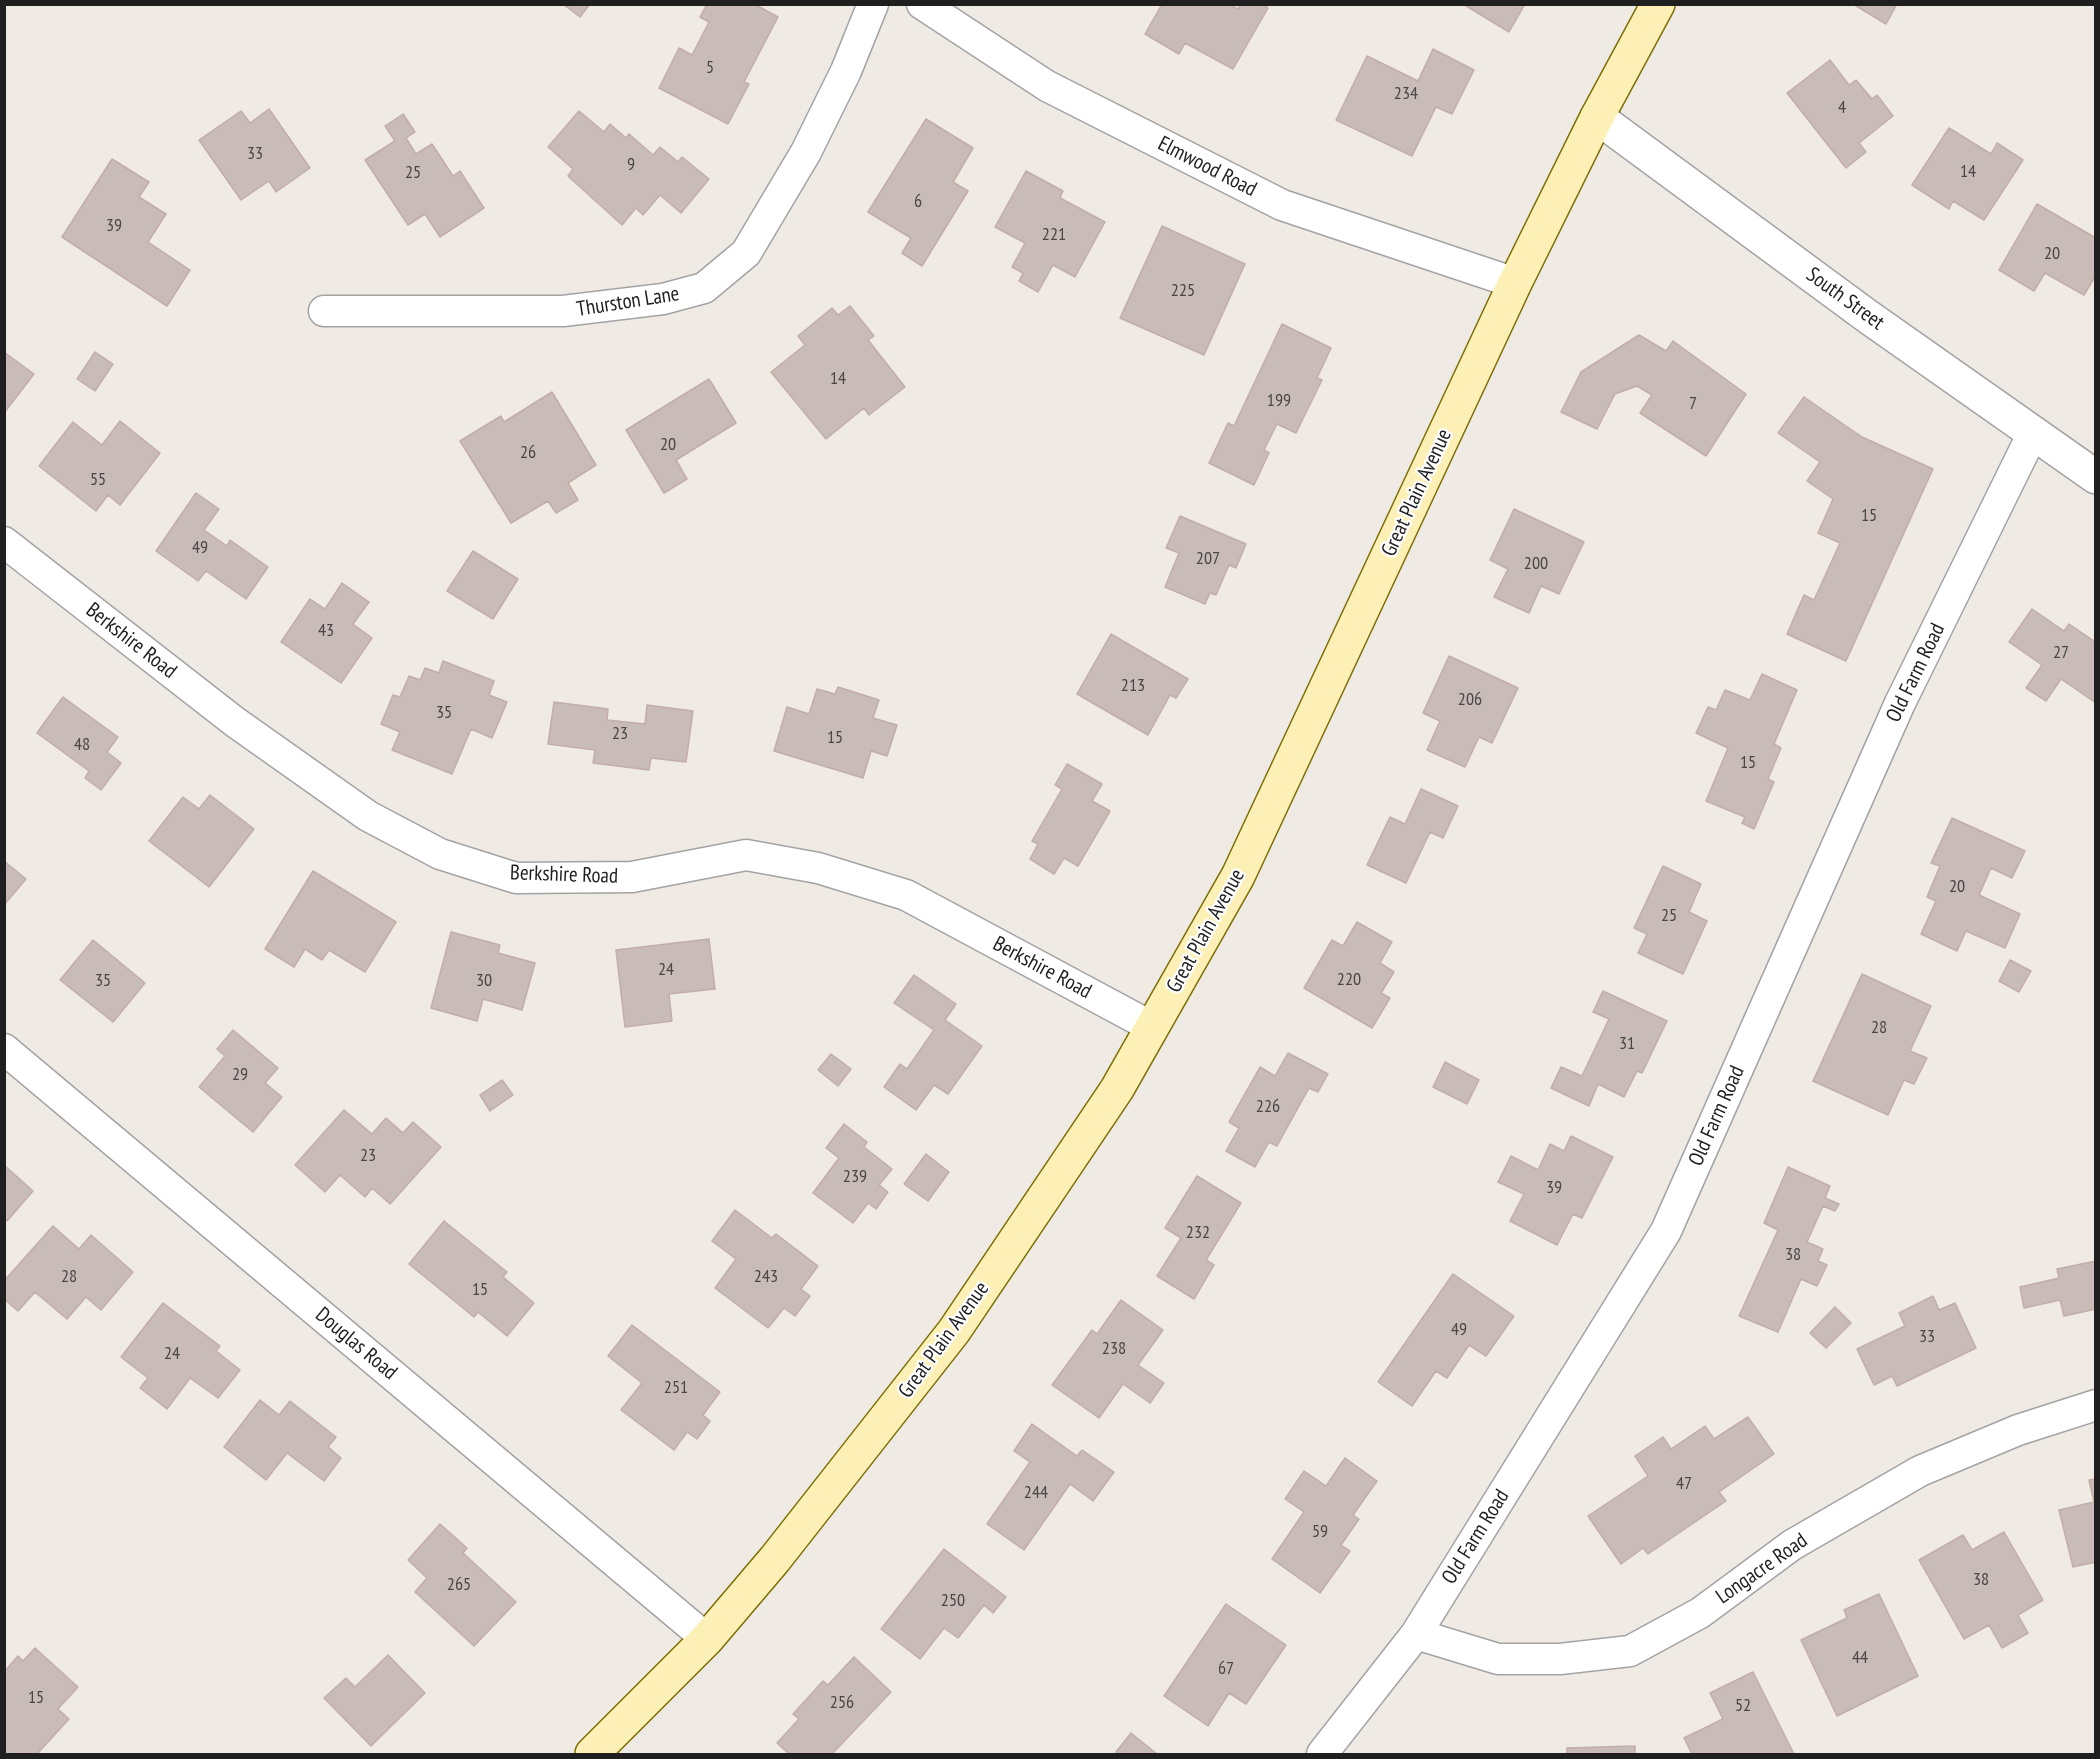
<!DOCTYPE html>
<style>
body{margin:0}
#map{position:relative;width:2100px;height:1759px;overflow:hidden;background:#f0eae5;font-family:"PT Sans Narrow",sans-serif}
canvas{display:block}
.frame{position:absolute;inset:0;border:6px solid #1f1f1f;pointer-events:none}
</style>
<div id="map">
<canvas width="2100" height="1759"></canvas>
<div class="frame"></div>
</div>
<script>
const ctx = document.querySelector('canvas').getContext('2d');
ctx.lineJoin = 'round';
function paint(path, color) { ctx.fillStyle = color; ctx.fill(path, 'evenodd'); }
const toPath = rows => new Path2D(rows.map(r => 'M' + r).join(''));
function strokePath(path, color, width, dash) { ctx.strokeStyle = color; ctx.lineWidth = width; ctx.lineCap = dash ? 'butt' : 'round'; ctx.setLineDash(dash || []); ctx.stroke(path); }
function write(font, color, halo, rows, align = 'center') {
  ctx.font = font + ' "PT Sans Narrow",sans-serif'; ctx.lineWidth = 4.5; ctx.setLineDash([]); ctx.textBaseline = 'middle'; ctx.strokeStyle = halo; ctx.fillStyle = color; for (const [text, x, y, turn = 0] of rows) {
    ctx.save(); ctx.translate(x, y); ctx.rotate((+turn || 0) * Math.PI / 180); ctx.textAlign = isNaN(turn) ? turn : align; if (halo) ctx.strokeText(text, 0, 0); ctx.fillText(text, 0, 0); ctx.restore();
  }
}
const building = toPath([
 [563,4,590,4,580,17,563,4],
 [707,4,754,4,778,17,744,82,749,84,728,124,659,88,679,48,692,55,709,22,700,17,707,4],
 [1162,4,1229,4,1238,9,1241,4,1261,4,1268,8,1233,69,1185,43,1179,54,1145,34,1162,4],
 [1463,4,1525,4,1509,32,1463,4],
 [1853,4,1897,4,1886,24,1853,4],
 [1433,49,1474,70,1452,114,1436,107,1412,156,1336,120,1367,56,1418,81,1433,49],
 [1830,60,1849,85,1856,80,1872,99,1877,95,1893,116,1859,143,1866,152,1846,168,1787,93,1830,60],
 [269,109,310,168,276,192,269,181,241,200,199,140,241,111,250,123,269,109],
 [579,111,604,132,610,124,626,138,629,134,653,155,660,147,678,162,682,157,709,179,681,213,660,195,643,215,636,208,622,225,568,176,573,169,548,147,579,111],
 [403,114,415,132,406,138,416,154,432,144,453,176,460,171,484,208,440,237,425,214,408,225,365,160,395,141,385,126,403,114],
 [926,119,973,148,953,182,968,191,922,266,902,253,911,238,868,212,926,119],
 [1949,128,1991,154,1997,143,2023,160,1984,220,1953,201,1949,209,1912,185,1949,128],
 [112,159,149,182,139,197,166,214,148,242,190,270,167,306,62,237,112,159],
 [1026,171,1063,191,1060,198,1105,222,1075,277,1053,265,1038,292,1019,281,1023,273,1012,267,1025,243,995,227,1026,171],
 [2037,204,2096,238,2096,275,2084,295,2045,273,2034,291,1999,270,2037,204],
 [1162,226,1245,264,1204,355,1120,318,1162,226],
 [850,306,874,336,868,340,905,387,869,415,864,408,826,439,771,372,805,345,798,336,832,308,838,315,850,306],
 [1282,324,1331,348,1317,378,1322,380,1296,433,1277,424,1264,450,1269,453,1254,485,1209,463,1228,423,1234,426,1282,324],
 [1639,335,1666,351,1673,341,1746,394,1706,456,1640,413,1652,395,1637,386,1615,394,1597,429,1561,412,1581,372,1639,335],
 [4,352,34,374,4,413,4,352],
 [95,352,113,364,95,391,77,379,95,352],
 [709,379,736,423,676,460,687,479,664,493,626,430,709,379],
 [552,392,596,465,568,483,578,500,556,513,548,501,511,523,460,441,501,416,504,422,552,392],
 [1804,397,1862,437,1933,469,1846,661,1787,634,1804,595,1814,600,1840,543,1818,533,1833,499,1807,481,1820,462,1778,433,1804,397],
 [120,421,160,453,120,505,108,495,96,511,39,466,73,422,102,445,120,421],
 [196,493,219,509,204,530,227,546,230,540,268,567,246,599,206,571,198,581,156,551,196,493],
 [1514,509,1584,542,1559,594,1541,586,1529,613,1494,597,1508,569,1490,560,1514,509],
 [1180,516,1246,544,1236,568,1229,565,1216,595,1210,593,1205,604,1165,587,1179,553,1166,548,1180,516],
 [473,551,518,579,493,619,447,591,473,551],
 [342,583,369,602,353,624,372,638,341,683,281,642,310,599,325,609,342,583],
 [2032,609,2064,631,2069,624,2094,641,2096,640,2096,703,2061,679,2046,701,2026,688,2042,665,2009,642,2032,609],
 [1111,634,1188,679,1176,698,1170,695,1148,735,1077,694,1111,634],
 [1449,656,1518,688,1492,743,1479,737,1465,767,1427,750,1440,721,1423,713,1449,656],
 [443,661,494,681,489,695,507,702,492,738,471,729,452,774,392,750,400,732,381,724,393,695,400,697,409,676,420,680,425,668,439,673,443,661],
 [1762,674,1797,690,1774,744,1781,748,1768,779,1774,782,1754,829,1742,823,1745,817,1706,801,1728,748,1696,733,1708,707,1716,710,1725,690,1750,700,1762,674],
 [838,687,879,700,873,718,897,725,887,756,871,751,863,778,774,751,787,707,809,714,817,689,835,694,838,687],
 [63,697,118,737,107,752,121,763,101,790,85,778,89,771,37,733,63,697],
 [554,702,608,709,607,720,645,724,647,705,693,711,686,762,651,758,649,770,593,763,595,750,548,744,554,702],
 [1067,764,1102,784,1092,801,1110,811,1078,866,1064,858,1054,874,1030,859,1038,844,1032,841,1062,789,1055,785,1067,764],
 [1421,789,1458,806,1443,838,1430,832,1406,883,1367,865,1390,817,1405,824,1421,789],
 [210,795,254,829,209,887,149,841,183,797,199,809,210,795],
 [1952,818,2025,851,2012,878,1991,868,1979,895,2020,914,2005,948,1966,931,1957,951,1921,934,1936,901,1927,897,1940,866,1931,863,1952,818],
 [4,861,26,879,4,905,4,861],
 [1663,866,1701,884,1689,912,1707,921,1683,974,1638,953,1647,934,1634,928,1663,866],
 [313,871,396,922,365,972,329,950,322,960,305,949,294,967,265,949,313,871],
 [1357,922,1392,942,1380,963,1394,972,1381,993,1390,998,1372,1028,1304,988,1332,940,1343,946,1357,922],
 [451,932,500,945,498,953,535,963,522,1010,483,999,477,1021,431,1008,451,932],
 [709,939,715,989,669,994,672,1021,625,1027,616,950,709,939],
 [93,940,145,983,113,1022,60,980,93,940],
 [2010,960,2031,971,2019,992,1999,981,2010,960],
 [1862,974,1931,1006,1910,1051,1927,1058,1914,1084,1904,1080,1888,1115,1813,1081,1862,974],
 [914,975,956,1004,945,1020,982,1046,948,1094,934,1085,916,1110,884,1087,900,1064,907,1069,934,1030,894,1003,914,975],
 [1603,991,1667,1021,1642,1073,1637,1071,1624,1097,1598,1084,1589,1106,1551,1088,1561,1067,1582,1076,1609,1019,1593,1012,1603,991],
 [233,1030,278,1068,265,1083,282,1097,253,1132,199,1087,225,1056,217,1049,233,1030],
 [1288,1053,1328,1074,1318,1092,1309,1088,1277,1146,1269,1142,1255,1167,1226,1151,1239,1128,1229,1122,1260,1067,1275,1076,1288,1053],
 [831,1054,851,1069,838,1086,818,1070,831,1054],
 [1445,1062,1479,1080,1467,1104,1433,1087,1445,1062],
 [502,1080,513,1095,490,1111,480,1095,502,1080],
 [344,1110,372,1134,386,1118,403,1133,413,1122,441,1147,390,1204,372,1188,365,1197,340,1175,325,1192,295,1165,344,1110],
 [844,1124,867,1142,864,1147,892,1169,879,1185,888,1192,876,1209,868,1203,853,1223,813,1193,839,1158,826,1148,844,1124],
 [1571,1136,1613,1157,1582,1218,1573,1214,1557,1245,1510,1221,1524,1194,1498,1182,1511,1156,1538,1170,1550,1144,1564,1151,1571,1136],
 [926,1154,949,1172,928,1201,904,1184,926,1154],
 [4,1165,33,1191,7,1221,4,1218,4,1165],
 [1788,1167,1830,1186,1825,1198,1839,1204,1835,1211,1823,1206,1807,1242,1823,1249,1818,1261,1827,1265,1817,1286,1801,1279,1778,1332,1739,1316,1778,1230,1764,1223,1788,1167],
 [1197,1176,1241,1203,1206,1260,1214,1265,1194,1299,1157,1276,1181,1238,1165,1228,1197,1176],
 [735,1210,772,1238,776,1234,818,1266,801,1289,810,1296,795,1316,784,1308,768,1328,715,1288,736,1259,712,1241,735,1210],
 [444,1221,507,1272,503,1277,534,1303,507,1336,478,1312,474,1317,409,1264,444,1221],
 [53,1226,79,1249,91,1235,133,1272,101,1310,86,1297,67,1319,35,1292,18,1311,4,1299,4,1281,53,1226],
 [2096,1261,2096,1309,2064,1316,2060,1300,2024,1308,2020,1287,2059,1278,2057,1269,2096,1261],
 [1453,1274,1514,1316,1486,1356,1469,1345,1447,1378,1436,1371,1412,1406,1378,1382,1453,1274],
 [1933,1296,1939,1310,1955,1303,1976,1348,1897,1386,1892,1376,1874,1385,1857,1349,1905,1326,1899,1313,1933,1296],
 [1121,1300,1163,1330,1138,1365,1164,1383,1150,1403,1123,1384,1099,1418,1052,1385,1092,1330,1097,1334,1121,1300],
 [163,1303,220,1346,216,1351,240,1370,218,1398,190,1378,167,1409,140,1388,148,1378,121,1357,163,1303],
 [1835,1307,1851,1323,1826,1348,1810,1333,1835,1307],
 [632,1325,720,1392,703,1415,710,1421,697,1439,687,1432,674,1450,621,1410,642,1383,608,1356,632,1325],
 [260,1400,279,1415,290,1401,336,1437,328,1447,341,1458,324,1481,287,1453,266,1480,224,1447,260,1400],
 [1748,1417,1774,1454,1719,1492,1726,1501,1648,1554,1643,1548,1621,1564,1588,1516,1648,1476,1635,1456,1663,1437,1671,1449,1705,1426,1714,1439,1748,1417],
 [1032,1424,1077,1456,1082,1450,1114,1472,1093,1501,1070,1484,1024,1550,987,1524,1030,1462,1014,1451,1032,1424],
 [1345,1458,1377,1481,1353,1515,1359,1519,1341,1545,1350,1551,1320,1593,1272,1559,1304,1512,1285,1499,1304,1471,1326,1486,1345,1458],
 [2096,1479,2096,1562,2073,1567,2059,1510,2094,1502,2089,1480,2096,1479],
 [440,1524,467,1548,463,1553,516,1602,474,1646,415,1592,427,1578,408,1560,440,1524],
 [2004,1532,2043,1600,2018,1615,2028,1633,2002,1648,1989,1625,1964,1639,1919,1560,1963,1535,1972,1550,2004,1532],
 [944,1549,1006,1597,993,1613,984,1605,958,1638,944,1628,920,1659,881,1629,944,1549],
 [1879,1594,1918,1676,1837,1716,1801,1640,1847,1618,1844,1610,1879,1594],
 [1226,1604,1286,1645,1246,1704,1229,1693,1208,1726,1164,1696,1226,1604],
 [35,1648,78,1687,58,1709,69,1719,37,1754,4,1754,4,1672,18,1656,23,1661,35,1648],
 [388,1655,425,1693,371,1746,324,1698,346,1678,355,1687,388,1655],
 [854,1657,891,1692,832,1754,789,1754,777,1743,799,1719,793,1714,823,1681,828,1685,854,1657],
 [1753,1672,1794,1754,1692,1754,1684,1738,1723,1719,1710,1693,1753,1672],
 [1131,1733,1157,1754,1119,1754,1116,1752,1131,1733],
 [1635,1746,1635,1754,1567,1754,1567,1748,1635,1746]
]);
const minor = toPath([
 [922,4,1047,86,1282,205,1515,283],
 [324,311,563,311,663,299,704,288,746,253,806,152,846,71,873,4],
 [4,542,235,722,368,816,440,854,516,878,632,877,746,855,818,868,906,895,1152,1027],
 [4,1049,707,1639],
 [1416,1634,1498,1659,1560,1659,1630,1651,1700,1613,1792,1545,1920,1471,2018,1430,2096,1405],
 [1322,1754,1416,1634,1666,1231,1900,703,2033,433]
]);
const tertiary = toPath([
 [1597,117,1867,316,2096,477]
]);
const secondary = toPath([
 [592,1754,707,1639,775,1559,954,1331,1117,1089,1238,876,1515,283,1597,117,1658,4]
]);
const numberNames = [
 ["5",710,68],
 ["234",1406,94],
 ["4",1842,108],
 ["33",255,154],
 ["9",631,165],
 ["14",1968,172],
 ["25",413,173],
 ["6",918,202],
 ["39",114,226],
 ["221",1054,235],
 ["20",2052,254],
 ["225",1183,291],
 ["14",838,379],
 ["199",1279,401],
 ["7",1693,404],
 ["20",668,445],
 ["26",528,453],
 ["55",98,480],
 ["15",1869,516],
 ["49",200,548],
 ["207",1208,559],
 ["200",1536,564],
 ["43",326,631],
 ["27",2061,653],
 ["213",1133,686],
 ["206",1470,700],
 ["35",444,713],
 ["23",620,734],
 ["15",835,738],
 ["48",82,745],
 ["15",1748,763],
 ["20",1957,887],
 ["25",1669,916],
 ["24",666,970],
 ["220",1349,980],
 ["35",103,981],
 ["30",484,981],
 ["28",1879,1028],
 ["31",1627,1044],
 ["29",240,1075],
 ["226",1268,1107],
 ["23",368,1156],
 ["239",855,1177],
 ["39",1554,1188],
 ["232",1198,1233],
 ["38",1793,1255],
 ["28",69,1277],
 ["243",766,1277],
 ["15",480,1290],
 ["49",1459,1330],
 ["33",1927,1337],
 ["238",1114,1349],
 ["24",172,1354],
 ["251",676,1388],
 ["47",1684,1484],
 ["244",1036,1493],
 ["59",1320,1532],
 ["38",1981,1580],
 ["265",459,1585],
 ["250",953,1601],
 ["44",1860,1658],
 ["67",1226,1669],
 ["15",36,1698],
 ["256",842,1703],
 ["52",1743,1706]
];
const streetNames = [
 ["Elmwood Road",1207,167,27],
 ["South Street",1845,299,36],
 ["Thurston Lane",628,302,-9],
 ["Great Plain Avenue",1417,493,-65],
 ["Berkshire Road",131,641,38],
 ["Old Farm Road",1916,673,-64],
 ["Berkshire Road",564,875,2],
 ["Great Plain Avenue",1206,931,-61],
 ["Berkshire Road",1042,968,28],
 ["Old Farm Road",1717,1116,-66],
 ["Great Plain Avenue",944,1340,-54],
 ["Douglas Road",356,1344,40],
 ["Old Farm Road",1476,1537,-58],
 ["Longacre Road",1762,1569,-35]
];
paint(building, '#c8bbb8');
strokePath(building, '#c3ada7', 1.5);
strokePath(minor, '#a3a3a3', 33);
strokePath(tertiary, '#a3a3a3', 36);
strokePath(secondary, '#7c6e00', 36);
strokePath(minor, '#fff', 30);
strokePath(tertiary, '#fff', 33);
strokePath(secondary, '#fcf0b7', 33);
write('18px', '#494645', null, numberNames);
write('21px', '#1f1f1f', '#fff', streetNames);
</script>
